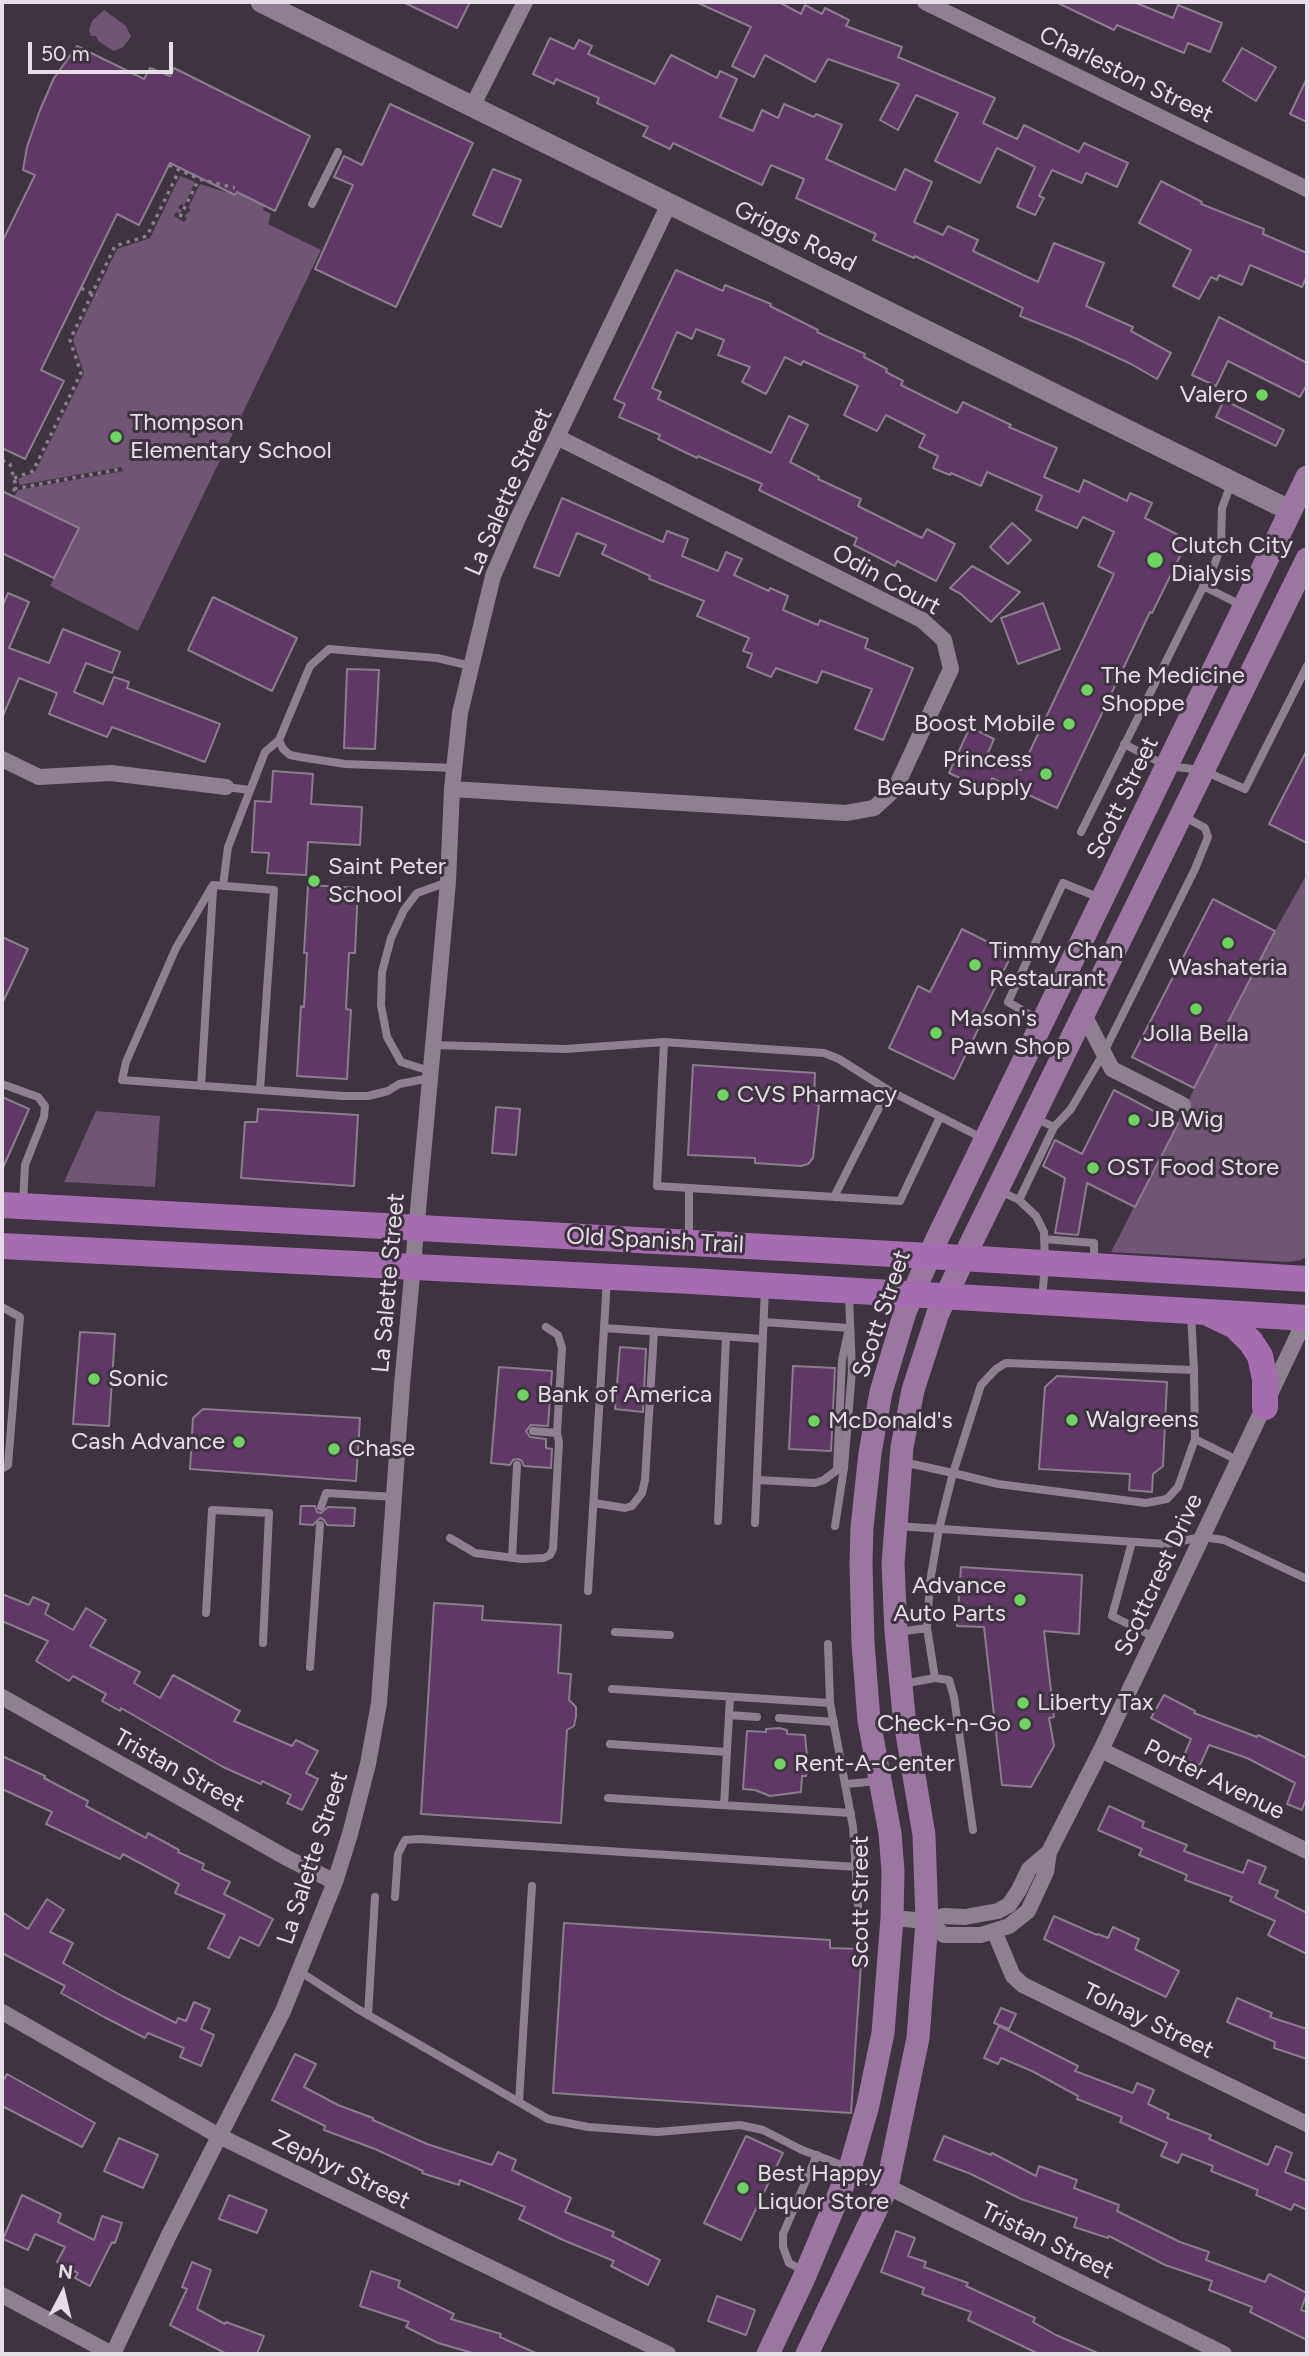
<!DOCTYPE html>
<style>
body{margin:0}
#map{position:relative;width:1309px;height:2356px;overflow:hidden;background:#3f3241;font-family:Figtree,sans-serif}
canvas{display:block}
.frame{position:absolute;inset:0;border:4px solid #e6dee7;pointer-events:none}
.north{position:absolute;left:28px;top:2258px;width:70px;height:70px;-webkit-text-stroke:5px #3f3241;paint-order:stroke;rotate:7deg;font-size:19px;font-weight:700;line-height:28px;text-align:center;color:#e6dee7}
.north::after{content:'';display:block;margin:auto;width:24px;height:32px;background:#e6dee7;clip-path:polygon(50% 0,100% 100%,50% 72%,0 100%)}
.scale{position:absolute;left:28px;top:42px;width:145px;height:32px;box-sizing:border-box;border:4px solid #e6dee7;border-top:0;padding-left:9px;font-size:21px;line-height:24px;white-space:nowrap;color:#e6dee7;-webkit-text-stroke:5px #3f3241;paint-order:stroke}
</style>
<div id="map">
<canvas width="1309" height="2356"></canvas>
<div class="frame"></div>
<div class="north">N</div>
<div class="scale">50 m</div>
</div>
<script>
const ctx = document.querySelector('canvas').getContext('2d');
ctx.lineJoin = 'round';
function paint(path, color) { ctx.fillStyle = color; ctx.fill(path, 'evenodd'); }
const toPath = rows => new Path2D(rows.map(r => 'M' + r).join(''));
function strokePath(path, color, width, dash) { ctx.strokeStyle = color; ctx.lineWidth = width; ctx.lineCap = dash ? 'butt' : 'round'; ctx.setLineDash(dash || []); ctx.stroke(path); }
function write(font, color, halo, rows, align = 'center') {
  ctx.font = font + ' Figtree,sans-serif'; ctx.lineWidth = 6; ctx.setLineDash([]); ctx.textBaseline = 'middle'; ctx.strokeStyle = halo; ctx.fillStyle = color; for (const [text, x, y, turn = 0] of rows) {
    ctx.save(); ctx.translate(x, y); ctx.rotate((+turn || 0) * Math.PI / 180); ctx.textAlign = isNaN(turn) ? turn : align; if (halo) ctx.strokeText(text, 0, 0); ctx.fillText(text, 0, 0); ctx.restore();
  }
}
const green = toPath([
 [104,10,126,26,131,37,123,47,114,51,98,41,96,36,91,36,89,30,92,21],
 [180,176,195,182,184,206,181,204,178,208,182,210,180,214,176,212,174,216,184,222,187,218,184,216,191,210,188,208,200,184,235,195,237,192,264,206,263,210,271,214,268,224,321,250,138,631,50,586,79,528,14,497,18,490,123,471,121,467,20,485,18,479,35,472,84,373,73,340,117,249,150,238],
 [1307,874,1307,1256,1301,1260,1287,1262,1111,1252,1275,931],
 [96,1111,160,1116,155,1187,64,1182]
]);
const building = toPath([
 [403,2,470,2,457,28,403,2],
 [696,2,779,2,801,14,805,5,822,14,825,8,849,20,846,26,902,47,898,57,995,98,983,123,1017,139,1024,125,1079,152,1084,143,1128,163,1117,187,1086,173,1082,183,1052,170,1039,196,1044,198,1035,215,1017,207,1035,167,997,148,980,183,935,161,958,113,916,95,898,130,880,120,899,84,828,59,815,82,765,55,754,77,732,66,751,27,696,2],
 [1056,2,1134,2,1173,18,1178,5,1222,23,1210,52,1188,43,1184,53,1117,25,1114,30,1056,2],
 [550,38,574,49,579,40,592,46,588,54,655,84,671,55,717,78,720,71,737,79,720,117,753,131,762,110,778,118,784,104,814,117,816,114,842,125,826,159,895,190,905,169,932,182,914,222,943,235,948,226,978,240,973,251,1038,282,1054,243,1104,263,1086,306,1133,327,1131,331,1171,353,1157,379,1131,364,1075,338,1020,316,1023,308,915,256,914,258,873,240,876,234,796,198,804,179,771,165,762,185,673,143,670,149,643,136,648,127,597,103,599,98,556,79,554,84,533,74,550,38],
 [77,46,144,79,150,68,170,76,174,68,310,136,275,211,237,192,235,195,170,163,139,225,117,214,41,370,64,381,25,459,2,448,2,242,35,175,23,170,27,147,40,110,54,78,77,46],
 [1242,48,1276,67,1256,101,1223,81,1242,48],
 [1307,78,1307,122,1290,114,1307,78],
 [390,104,473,143,396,307,315,269,353,185,334,177,344,156,362,165,390,104],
 [493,169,521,180,501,227,473,215,493,169],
 [1161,181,1202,202,1201,204,1264,229,1263,234,1307,253,1307,276,1302,287,1250,265,1242,285,1219,275,1217,280,1211,277,1199,299,1173,286,1191,250,1139,223,1161,181],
 [676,270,723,291,725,285,771,304,770,306,818,330,817,332,865,354,864,357,887,369,886,372,903,381,901,385,957,413,963,402,1011,425,1009,427,1057,448,1044,477,1079,492,1084,480,1127,501,1130,493,1152,503,1145,518,1188,540,1152,613,1150,612,1057,808,992,778,986,790,949,773,970,727,994,739,987,755,1021,770,1114,574,1098,566,1114,532,1083,517,1077,528,1036,510,1042,496,987,472,981,486,951,473,950,475,933,468,938,456,919,447,925,435,886,415,877,431,844,415,858,386,803,361,801,365,785,357,766,394,742,382,750,367,718,355,724,340,696,329,692,339,677,332,652,388,661,392,658,399,771,453,789,416,808,425,790,462,819,477,818,479,861,499,858,506,922,538,927,529,955,544,936,581,897,561,895,566,854,545,857,538,759,490,762,484,698,456,697,458,658,439,660,435,619,417,625,404,614,399,676,270],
 [1219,317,1307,363,1307,384,1300,397,1228,361,1216,386,1192,375,1219,317],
 [1224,400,1284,430,1276,446,1216,417,1224,400],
 [2,491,79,528,54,578,2,553,2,491],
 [562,498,663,542,667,531,688,539,682,556,718,571,726,552,742,559,734,575,769,591,770,588,788,596,783,610,818,625,820,620,868,639,865,648,913,668,883,740,855,729,872,689,822,671,817,683,776,668,771,677,747,667,752,654,743,651,749,638,697,616,704,601,649,579,650,576,602,554,606,545,577,533,559,576,534,567,562,498],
 [1012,523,1031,540,1008,564,990,547,1012,523],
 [972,566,1020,592,991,622,961,594,950,588,972,566],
 [8,593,29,602,9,648,49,663,63,629,120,652,112,673,86,663,74,692,103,704,114,677,129,682,127,688,220,724,205,762,112,727,107,737,49,714,57,693,19,678,2,718,2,607,8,593],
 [213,597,297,638,272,691,188,650,213,597],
 [1043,603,1060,649,1018,664,1001,618,1043,603],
 [347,669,379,670,375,749,344,748,347,669],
 [1307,750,1307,843,1269,824,1307,750],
 [273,771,313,774,311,804,362,807,360,845,308,842,306,875,267,873,269,853,252,852,255,801,271,802,273,771],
 [308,885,358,888,355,953,349,953,346,1009,351,1010,347,1079,297,1076,301,1006,304,1007,307,953,304,953,308,885],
 [1213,899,1275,931,1194,1088,1132,1057,1213,899],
 [962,929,1012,954,981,1016,984,1017,954,1079,889,1048,918,986,930,992,962,929],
 [2,937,28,949,2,1004,2,937],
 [693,1065,815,1073,814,1104,819,1105,813,1158,808,1164,801,1166,755,1163,755,1158,688,1155,693,1065],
 [1114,1090,1178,1124,1135,1207,1087,1183,1078,1235,1055,1233,1065,1178,1043,1166,1055,1140,1082,1154,1114,1090],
 [2,1097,29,1109,2,1170,2,1097],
 [496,1107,520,1109,516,1155,492,1153,496,1107],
 [258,1109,358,1115,354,1186,241,1178,245,1122,257,1122,258,1109],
 [80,1332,115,1334,109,1426,73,1424,80,1332],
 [620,1347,646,1349,643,1412,615,1409,620,1347],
 [793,1366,835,1368,831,1451,789,1449,793,1366],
 [499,1367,552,1371,548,1426,531,1425,526,1431,530,1437,546,1439,546,1448,552,1449,551,1468,524,1466,522,1461,518,1459,513,1460,510,1465,491,1463,499,1367],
 [1057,1376,1167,1382,1163,1466,1153,1474,1152,1492,1129,1490,1130,1474,1039,1469,1045,1387,1057,1376],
 [203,1409,360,1418,356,1481,190,1469,193,1418,203,1409],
 [301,1506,315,1506,317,1512,321,1513,328,1507,355,1508,354,1526,327,1525,324,1520,320,1518,313,1525,300,1524,301,1506],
 [961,1567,1082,1575,1079,1634,1044,1631,1054,1717,1049,1718,1054,1746,1031,1787,1002,1785,984,1627,957,1626,961,1567],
 [2,1594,29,1605,33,1597,49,1604,45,1614,73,1630,86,1608,106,1620,90,1646,140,1672,134,1683,160,1698,173,1675,240,1711,234,1721,292,1746,296,1740,318,1751,306,1773,318,1779,302,1810,287,1803,291,1795,262,1781,261,1784,223,1767,121,1708,120,1711,102,1701,106,1694,73,1676,69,1681,36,1661,48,1641,2,1621,2,1594],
 [434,1603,483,1606,482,1620,561,1625,558,1673,571,1674,569,1700,576,1707,576,1716,574,1726,567,1730,561,1823,421,1814,434,1603],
 [1164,1695,1195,1711,1194,1713,1257,1737,1258,1735,1305,1757,1307,1754,1307,1796,1302,1810,1287,1804,1295,1783,1247,1758,1209,1745,1200,1765,1183,1758,1191,1739,1151,1718,1164,1695],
 [779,1728,787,1730,787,1734,805,1735,808,1767,806,1776,802,1776,801,1792,770,1796,755,1790,743,1789,747,1731,766,1732,766,1729,779,1728],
 [2,1756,45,1776,44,1778,88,1801,86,1806,146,1838,148,1833,179,1850,178,1852,204,1864,202,1869,230,1882,224,1894,273,1919,259,1946,240,1937,229,1958,208,1948,225,1915,175,1893,179,1884,123,1854,120,1859,46,1824,52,1812,2,1789,2,1756],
 [1109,1806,1144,1822,1142,1827,1187,1845,1184,1851,1243,1873,1248,1860,1266,1867,1259,1883,1278,1891,1275,1897,1307,1913,1307,1954,1268,1935,1275,1921,1230,1901,1232,1897,1185,1880,1187,1875,1139,1855,1142,1849,1098,1830,1109,1806],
 [47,1899,64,1910,50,1932,73,1943,63,1963,122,1996,176,2023,178,2018,186,2021,194,2002,210,2009,201,2029,214,2035,201,2066,180,2057,184,2048,148,2033,145,2038,104,2017,61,1993,65,1986,2,1953,2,1912,28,1929,47,1899],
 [1054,1916,1097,1935,1098,1934,1108,1938,1113,1927,1139,1939,1135,1949,1179,1971,1166,1997,1044,1939,1054,1916],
 [564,1923,830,1940,830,1948,862,1949,851,2113,553,2093,564,1923],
 [1237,1998,1272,2013,1270,2017,1307,2029,1307,2059,1274,2048,1275,2042,1227,2022,1237,1998],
 [1001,2008,1016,2014,1009,2029,994,2023,1001,2008],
 [999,2026,1078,2066,1075,2071,1133,2093,1137,2083,1154,2090,1148,2104,1169,2114,1167,2118,1211,2135,1209,2139,1268,2165,1276,2146,1292,2153,1285,2172,1307,2181,1307,2210,1294,2204,1291,2210,1256,2195,1258,2190,1211,2171,1213,2166,1182,2154,1178,2163,1161,2156,1167,2143,1120,2122,1122,2117,1077,2099,1078,2096,1032,2071,1001,2058,998,2064,984,2058,999,2026],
 [295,2054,316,2064,304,2087,338,2105,373,2118,373,2120,427,2144,492,2165,498,2152,516,2160,512,2170,571,2198,565,2212,614,2232,612,2236,660,2260,648,2285,611,2266,614,2261,563,2240,519,2219,525,2207,460,2180,459,2185,422,2173,423,2171,375,2149,324,2130,325,2126,272,2100,295,2054],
 [7,2074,95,2123,82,2147,2,2106,2,2083,7,2074],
 [746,2136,783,2153,741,2240,704,2223,746,2136],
 [944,2136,991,2155,992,2153,1036,2176,1039,2166,1077,2180,1074,2188,1119,2205,1117,2211,1180,2242,1209,2252,1206,2260,1265,2282,1269,2274,1307,2293,1301,2310,1307,2312,1307,2340,1250,2312,1252,2307,1209,2290,1212,2281,1165,2265,1109,2236,1108,2238,1074,2227,1077,2218,1021,2199,971,2174,934,2160,944,2136],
 [119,2138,158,2155,143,2188,104,2171,119,2138],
 [22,2195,61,2214,58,2222,94,2240,102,2216,122,2223,115,2243,112,2242,90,2286,75,2278,78,2273,57,2262,65,2247,35,2234,28,2250,3,2239,22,2195],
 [229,2195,267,2210,257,2233,219,2219,229,2195],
 [896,2231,915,2238,908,2256,926,2262,924,2267,968,2283,966,2286,1035,2318,1033,2322,1056,2335,1100,2354,1039,2354,968,2320,971,2312,922,2294,924,2288,881,2272,896,2231],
 [192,2262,211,2270,197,2309,225,2324,226,2322,264,2336,257,2354,227,2354,170,2325,187,2289,182,2287,192,2262],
 [371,2271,400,2281,398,2287,454,2314,451,2319,501,2334,500,2337,538,2354,476,2354,438,2343,406,2327,409,2322,360,2306,371,2271],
 [717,2296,755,2310,746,2335,708,2321,717,2296]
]);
const path = toPath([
 [169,165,199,179,235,188],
 [180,217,199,179],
 [81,288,97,296],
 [2,460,10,464,16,486,11,496],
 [14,478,33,471,81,373,70,340,115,246,147,236,179,171],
 [14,489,121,469]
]);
const service = toPath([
 [312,204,338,152],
 [1203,586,1241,605],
 [1124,744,1167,766,1202,770,1245,789,1307,666],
 [455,768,345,764,300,757,290,755,283,749,279,740,310,666,329,649,437,658,471,666],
 [226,787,250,790],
 [1081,832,1215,563,1221,546,1222,508,1231,484],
 [223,886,228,847,265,752,279,740],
 [1039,1020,1008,1002,1063,883,1100,898],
 [664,1042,657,1186,900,1201,940,1117],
 [433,1045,565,1049,664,1042,824,1053,839,1059,888,1090,982,1138],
 [430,1071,401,1062,387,1037,381,1005,382,972,391,938,404,910,417,893,448,882],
 [2,1084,38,1097,45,1106,44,1117,25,1165,23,1203],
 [201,1086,213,890],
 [260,1090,274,890,213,885,176,948,126,1062,122,1080,343,1096,368,1096,388,1091,399,1084,430,1078],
 [1035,1118,1054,1127,1071,1109,1103,1054,1195,869,1208,837,1205,828,1183,816],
 [689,1188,689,1237],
 [1000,1191,1019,1200,1054,1127],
 [834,1197,888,1090],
 [1019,1200,1036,1216,1044,1232,1045,1264,1042,1300],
 [1044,1239,1094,1243,1094,1260],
 [2,1307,20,1317,8,1465,2,1469],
 [604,1328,763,1339],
 [533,1431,557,1433],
 [1195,1439,1239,1461],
 [903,1462,953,1473,981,1385,996,1369,1006,1363,1194,1370,1191,1314],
 [757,1480,815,1483,824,1480,837,1470,842,1360,849,1328,764,1322],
 [594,1503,625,1508,632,1506,642,1493,645,1480,654,1332],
 [321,1507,326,1493,395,1497],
 [718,1521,726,1337],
 [755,1523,765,1288],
 [835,1526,844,1468,852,1371,849,1295],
 [897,1526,1166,1544,1202,1537,1224,1540,1307,1579],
 [450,1538,475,1553,522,1559,544,1558,550,1555,553,1549,559,1442,557,1433,562,1348,558,1335,546,1327],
 [1132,1542,1112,1616,1154,1637],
 [512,1558,517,1465],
 [588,1591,607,1279],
 [206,1613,212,1510,269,1513,263,1643],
 [927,1628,930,1582,939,1529,953,1473,998,1484,1146,1503,1167,1499,1178,1487,1195,1439,1194,1370],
 [615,1632,670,1635],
 [898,1632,927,1628,935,1678],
 [828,1644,830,1703,853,1827,858,1906],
 [310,1667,320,1525],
 [902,1684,935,1678,949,1680,954,1697,973,1830],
 [612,1689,830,1703],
 [729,1715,757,1717],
 [779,1718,834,1722],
 [610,1744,727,1752],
 [847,1784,878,1781],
 [608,1798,851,1813],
 [724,1805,730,1697],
 [395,1897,398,1854,405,1840,419,1839,857,1867],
 [299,1971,356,2008,548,2119,588,2127,657,2132,740,2125,763,2130,802,2150,847,2167],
 [368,2015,375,1897],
 [519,2102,532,1886],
 [804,2271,789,2263,783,2247,783,2234,817,2155]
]);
const minor = toPath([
 [925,2,1307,189],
 [472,107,525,2],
 [2,759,39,777,111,773,226,787],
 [452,789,846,813,874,808,895,789,951,669,944,640,922,620,557,437],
 [1083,1013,1112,1069,1183,1105],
 [2,1697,287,1858,335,1882],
 [1101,1750,1307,1851],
 [892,1918,927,1921,944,1916,965,1917,998,1911,1009,1905,1019,1890,1029,1869,1049,1852],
 [927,1921,944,1935,981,1935,1009,1926,1028,1911,1046,1872,1049,1852,1101,1750,1307,1316],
 [995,1933,1013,1976,1023,1985,1307,2124],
 [2,2012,219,2136,668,2354],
 [850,2168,1224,2354],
 [2,2295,112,2354],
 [113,2354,168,2237,283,2011,335,1882,350,1834,368,1764,379,1703,402,1385,448,882,452,789,460,713,493,576,518,518,669,204]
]);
const tertiary = toPath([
 [261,2,1291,511]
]);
const secondary = toPath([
 [768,2354,803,2280,850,2168,868,2105,883,2033,892,1918,893,1871,890,1833,869,1721,863,1643,861,1563,862,1527,870,1453,881,1392,905,1312,936,1241,1307,477],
 [807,2354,887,2187,918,2038,927,1921,924,1835,904,1716,896,1632,893,1564,902,1447,913,1390,938,1313,971,1243,1307,559]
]);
const primary = toPath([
 [2,1205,929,1256,1307,1279],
 [2,1246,691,1281,1307,1318],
 [1210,1314,1235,1326,1251,1342,1260,1356,1265,1379,1265,1407]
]);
const markers = [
 [1262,395,7,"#6ed361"],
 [116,437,7,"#6ed361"],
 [1155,560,9,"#6ed361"],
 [1087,690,7,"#6ed361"],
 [1069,724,7,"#6ed361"],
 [1046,774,7,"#6ed361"],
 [314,881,7,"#6ed361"],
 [1228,943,7,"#6ed361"],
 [975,965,7,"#6ed361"],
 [1196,1009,7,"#6ed361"],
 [936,1033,7,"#6ed361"],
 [723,1095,7,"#6ed361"],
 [1134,1120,7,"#6ed361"],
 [1093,1168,7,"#6ed361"],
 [94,1379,7,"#6ed361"],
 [523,1395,7,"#6ed361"],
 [1072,1420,7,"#6ed361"],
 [814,1421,7,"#6ed361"],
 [239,1442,7,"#6ed361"],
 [334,1449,7,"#6ed361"],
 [1020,1600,7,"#6ed361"],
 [1023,1703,7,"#6ed361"],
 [1025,1724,7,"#6ed361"],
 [780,1764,7,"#6ed361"],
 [743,2188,7,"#6ed361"]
];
const streetNames = [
 ["Charleston Street",1126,75,26],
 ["Griggs Road",795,237,26],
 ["La Salette Street",509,492,-66],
 ["Odin Court",886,580,29],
 ["Scott Street",1123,798,-64],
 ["Old Spanish Trail",655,1241,3],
 ["La Salette Street",389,1283,-85],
 ["Scott Street",882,1314,-71],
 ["Scottcrest Drive",1159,1575,-65],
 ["Tristan Street",179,1771,29],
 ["Porter Avenue",1214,1780,26],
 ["La Salette Street",313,1858,-72],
 ["Scott Street",861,1902,-90],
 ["Tolnay Street",1148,2021,26],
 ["Zephyr Street",341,2170,26],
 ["Tristan Street",1047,2241,26]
];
const poiNames = [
 ["Valero",1248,395,"right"],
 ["Thompson",130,423],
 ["Elementary School",130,451],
 ["Clutch City",1171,546],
 ["Dialysis",1171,574],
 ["The Medicine",1101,676],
 ["Shoppe",1101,704],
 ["Boost Mobile",1055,724,"right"],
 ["Princess",1032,760,"right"],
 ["Beauty Supply",1032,788,"right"],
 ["Saint Peter",328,867],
 ["School",328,895],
 ["Timmy Chan",989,951],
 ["Restaurant",989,979],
 ["Washateria",1228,968,"center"],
 ["Mason's",950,1019],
 ["Pawn Shop",950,1047],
 ["Jolla Bella",1196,1034,"center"],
 ["CVS Pharmacy",737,1095],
 ["JB Wig",1148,1120],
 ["OST Food Store",1107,1168],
 ["Sonic",108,1379],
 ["Bank of America",537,1395],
 ["Walgreens",1086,1420],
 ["McDonald's",828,1421],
 ["Cash Advance",225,1442,"right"],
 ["Chase",348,1449],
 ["Advance",1006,1586,"right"],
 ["Auto Parts",1006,1614,"right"],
 ["Liberty Tax",1037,1703],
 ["Check-n-Go",1011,1724,"right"],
 ["Rent-A-Center",794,1764],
 ["Best Happy",757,2174],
 ["Liquor Store",757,2202]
];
paint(green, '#705575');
paint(building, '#5f3866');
strokePath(building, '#8b7d8d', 2);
strokePath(path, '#897e8a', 3.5, [3.5, 5]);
strokePath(service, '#8f8091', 8);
strokePath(minor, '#8f8091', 16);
strokePath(tertiary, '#8f8091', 21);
strokePath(secondary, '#9a76a0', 23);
strokePath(primary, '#a66cb0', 26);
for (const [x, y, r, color] of markers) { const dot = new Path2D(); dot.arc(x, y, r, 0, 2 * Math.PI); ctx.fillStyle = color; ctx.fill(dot); strokePath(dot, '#3f3241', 2.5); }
write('24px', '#e6dee7', '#3f3241', streetNames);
write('24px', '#e6dee7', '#3f3241', poiNames, 'left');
</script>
